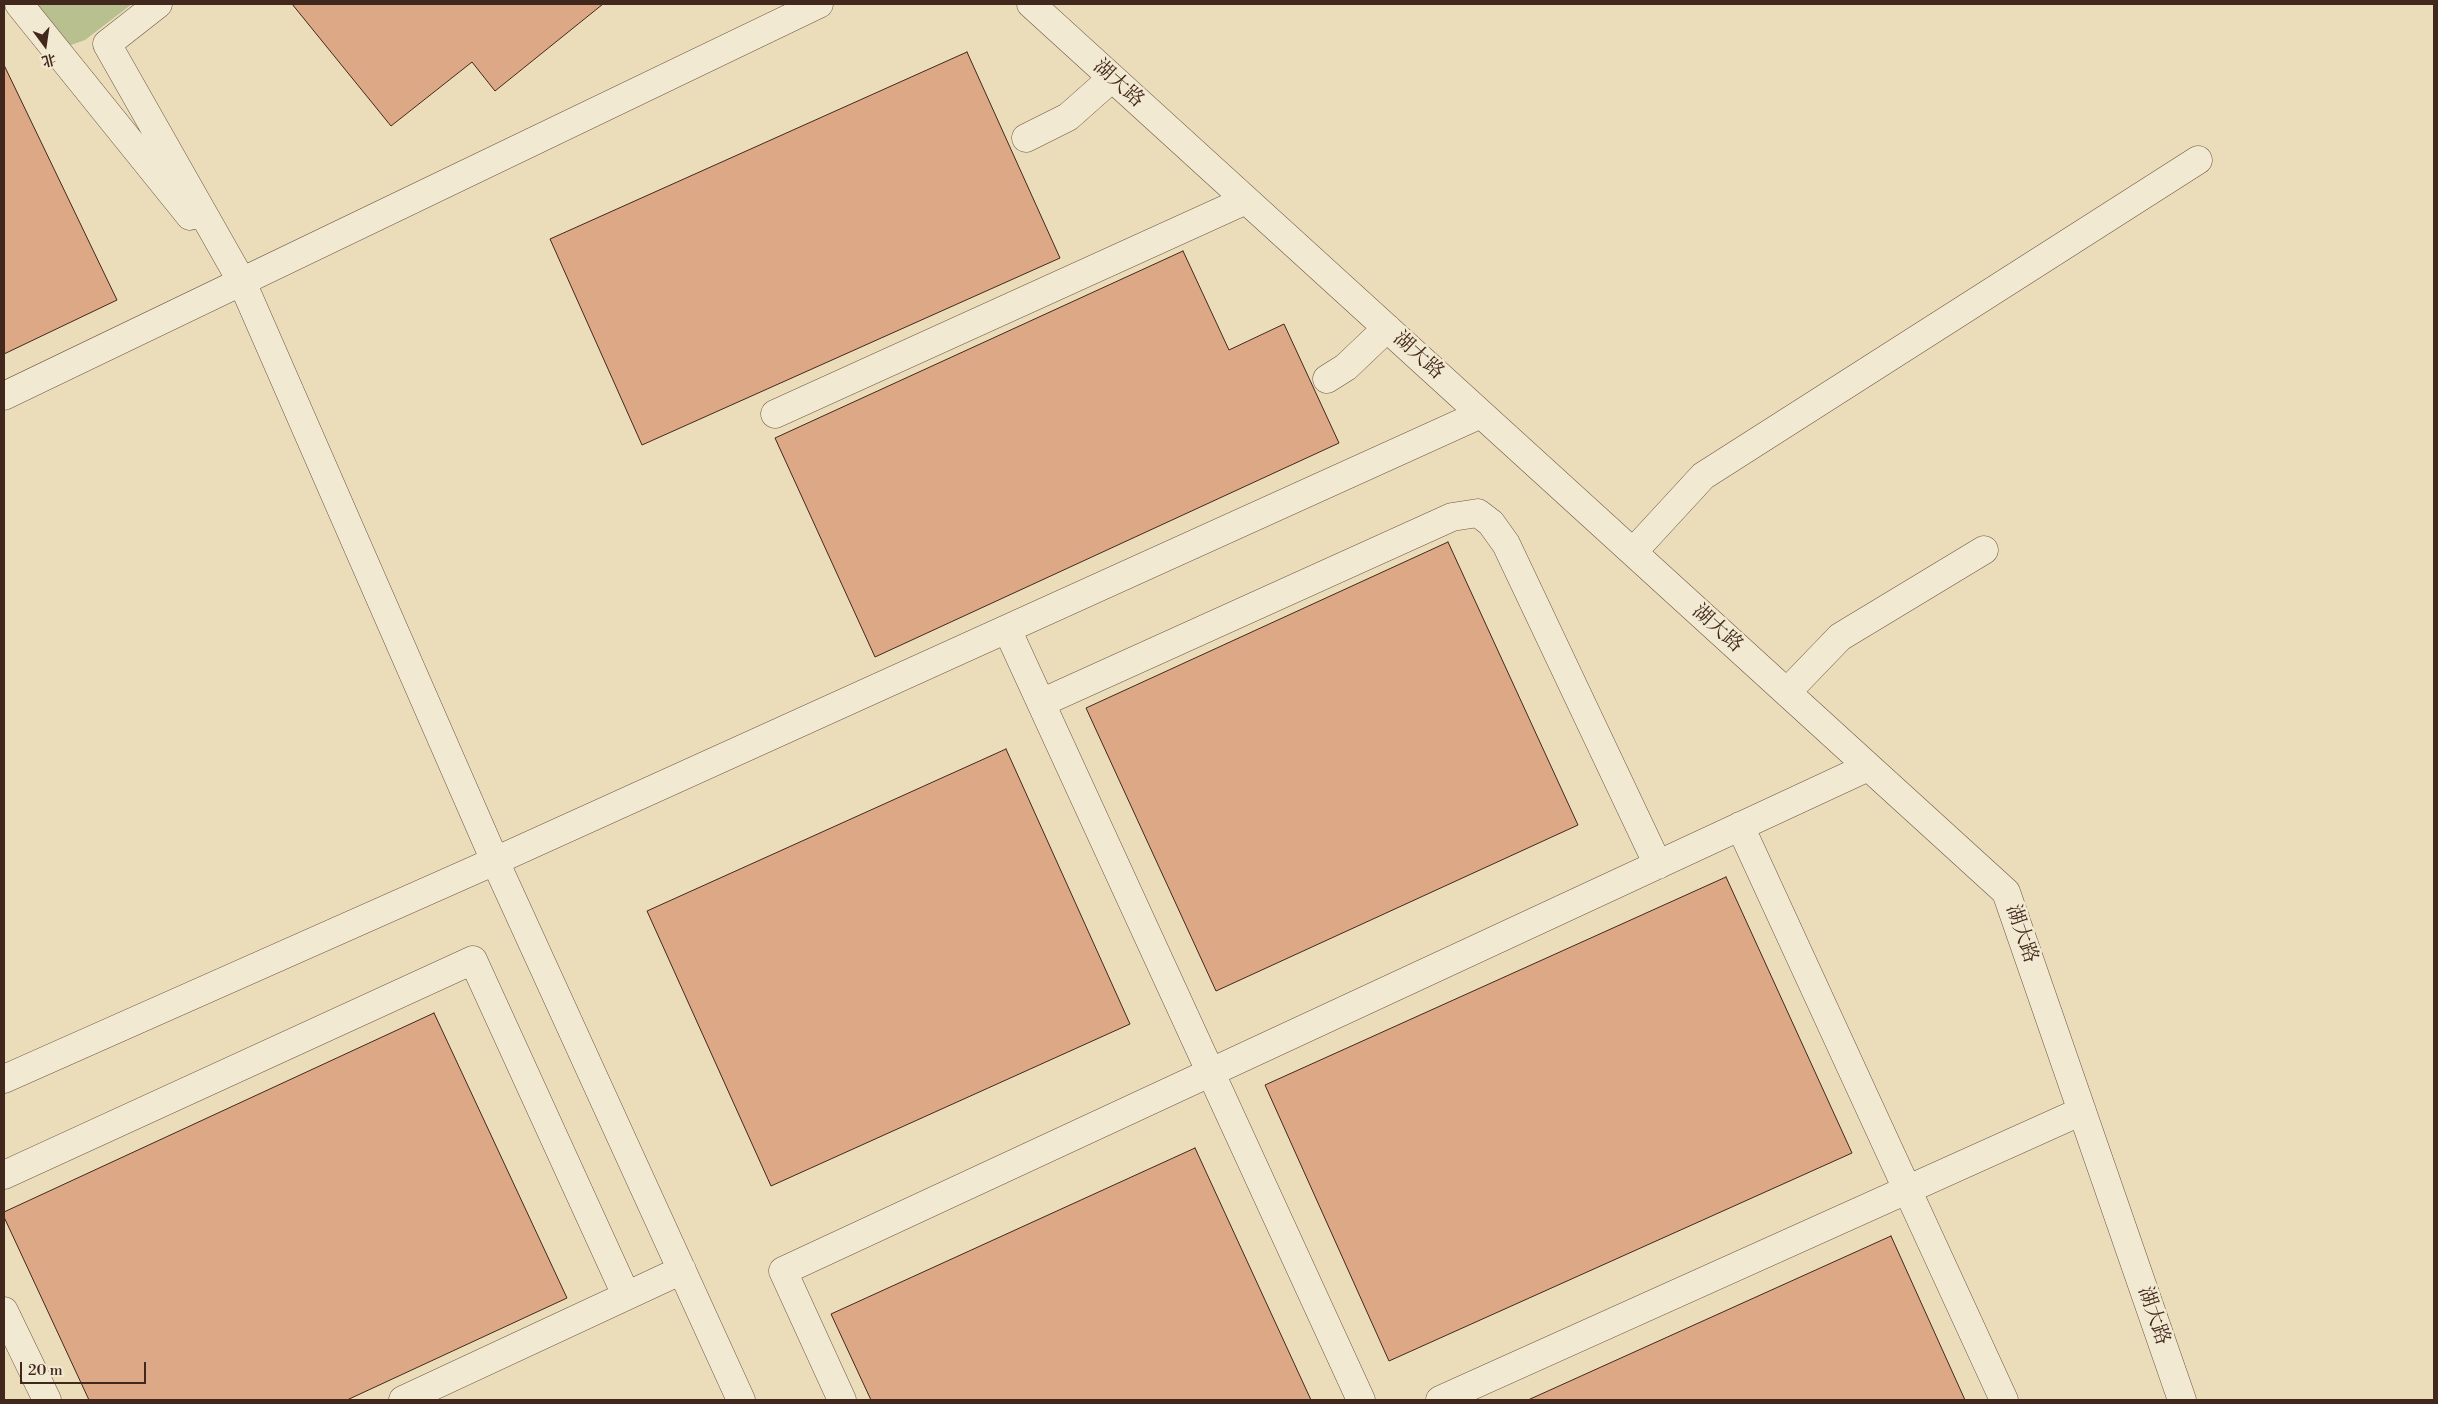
<!DOCTYPE html>
<meta charset="utf-8">
<style>
body{margin:0}
#map{position:relative;width:2438px;height:1404px;overflow:hidden;background:#ebddba;font-family:"Libre Bodoni","Noto Serif SC",serif}
canvas{display:block}
.frame{position:absolute;inset:0;border:5px solid #42281c;pointer-events:none}
.north{position:absolute;left:20px;top:20px;width:50px;height:50px;-webkit-text-stroke:4px #f2e9d2;paint-order:stroke;rotate:166deg;font-size:14px;font-weight:700;line-height:20px;text-align:center;color:#42281c}
.north::after{content:'';display:block;margin:auto;width:18px;height:22px;background:#42281c;clip-path:polygon(50% 0,100% 100%,50% 72%,0 100%)}
.scale{position:absolute;left:20px;top:1362px;width:126px;height:22px;box-sizing:border-box;border:2px solid #42281c;border-top:0;padding-left:6px;font-size:15px;line-height:18px;white-space:nowrap;color:#42281c;-webkit-text-stroke:4px #f2e9d2;paint-order:stroke}
</style>
<div id="map">
<canvas width="2438" height="1404"></canvas>
<div class="frame"></div>
<div class="north">北</div>
<div class="scale">20 m</div>
</div>
<script>
const ctx = document.querySelector('canvas').getContext('2d');
ctx.lineJoin = 'round';
function paint(path, color) { ctx.fillStyle = color; ctx.fill(path, 'evenodd'); }
const toPath = rows => new Path2D(rows.map(r => 'M' + r).join(''));
function strokePath(path, color, width, dash) { ctx.strokeStyle = color; ctx.lineWidth = width; ctx.lineCap = dash ? 'butt' : 'round'; ctx.setLineDash(dash || []); ctx.stroke(path); }
function write(font, color, halo, rows, align = 'center') {
  ctx.font = font + ' "Libre Bodoni","Noto Serif SC",serif'; ctx.lineWidth = 5; ctx.setLineDash([]); ctx.textBaseline = 'middle'; ctx.strokeStyle = halo; ctx.fillStyle = color; for (const [text, x, y, turn = 0] of rows) {
    ctx.save(); ctx.translate(x, y); ctx.rotate((+turn || 0) * Math.PI / 180); ctx.textAlign = isNaN(turn) ? turn : align; if (halo) ctx.strokeText(text, 0, 0); ctx.fillText(text, 0, 0); ctx.restore();
  }
}
const green = toPath([
 [19,4,132,4,85,40,57,50]
]);
const building = toPath([
 [292,4,603,4,495,91,472,62,391,126,292,4],
 [967,52,1060,258,642,445,550,239,967,52],
 [4,65,117,300,4,354,4,65],
 [1183,251,1229,350,1284,324,1339,443,875,657,775,438,1183,251],
 [1448,542,1578,825,1216,991,1086,708,1448,542],
 [1006,749,1130,1024,771,1186,647,911,1006,749],
 [1726,877,1852,1153,1389,1361,1265,1085,1726,877],
 [434,1013,567,1298,347,1400,89,1400,4,1217,4,1212,434,1013],
 [1195,1148,1311,1400,871,1400,831,1314,1195,1148],
 [1891,1236,1965,1400,1528,1400,1891,1236]
]);
const minor = toPath([
 [19,4,190,216],
 [158,4,107,44,242,282,495,861,741,1400],
 [1031,4,2006,892,2182,1400],
 [1026,138,1068,117,1112,78],
 [1327,379,1346,367,1387,328],
 [4,396,819,4],
 [775,414,1246,200],
 [1633,552,1703,476,2198,160],
 [1007,629,1361,1400],
 [1787,692,1840,637,1984,550],
 [1041,703,1452,517,1478,513,1491,523,1506,544,1658,865],
 [1740,826,2004,1400],
 [4,1079,495,861,1481,414],
 [4,1175,473,960,626,1295],
 [4,1311,47,1400],
 [403,1400,682,1270],
 [842,1400,783,1271,1868,767],
 [1440,1400,2082,1111]
]);
const streetNames = [
 ["湖大路",1118,84,42],
 ["湖大路",1418,356,42],
 ["湖大路",1717,629,42],
 ["湖大路",2021,934,71],
 ["湖大路",2153,1316,71]
];
paint(green, '#b8c08f');
paint(building, '#dca885');
strokePath(building, '#42281c', 1);
strokePath(minor, '#6c5544', 29);
strokePath(minor, '#f2e9d2', 28);
write('20px', '#42281c', '#f2e9d2', streetNames);
</script>
